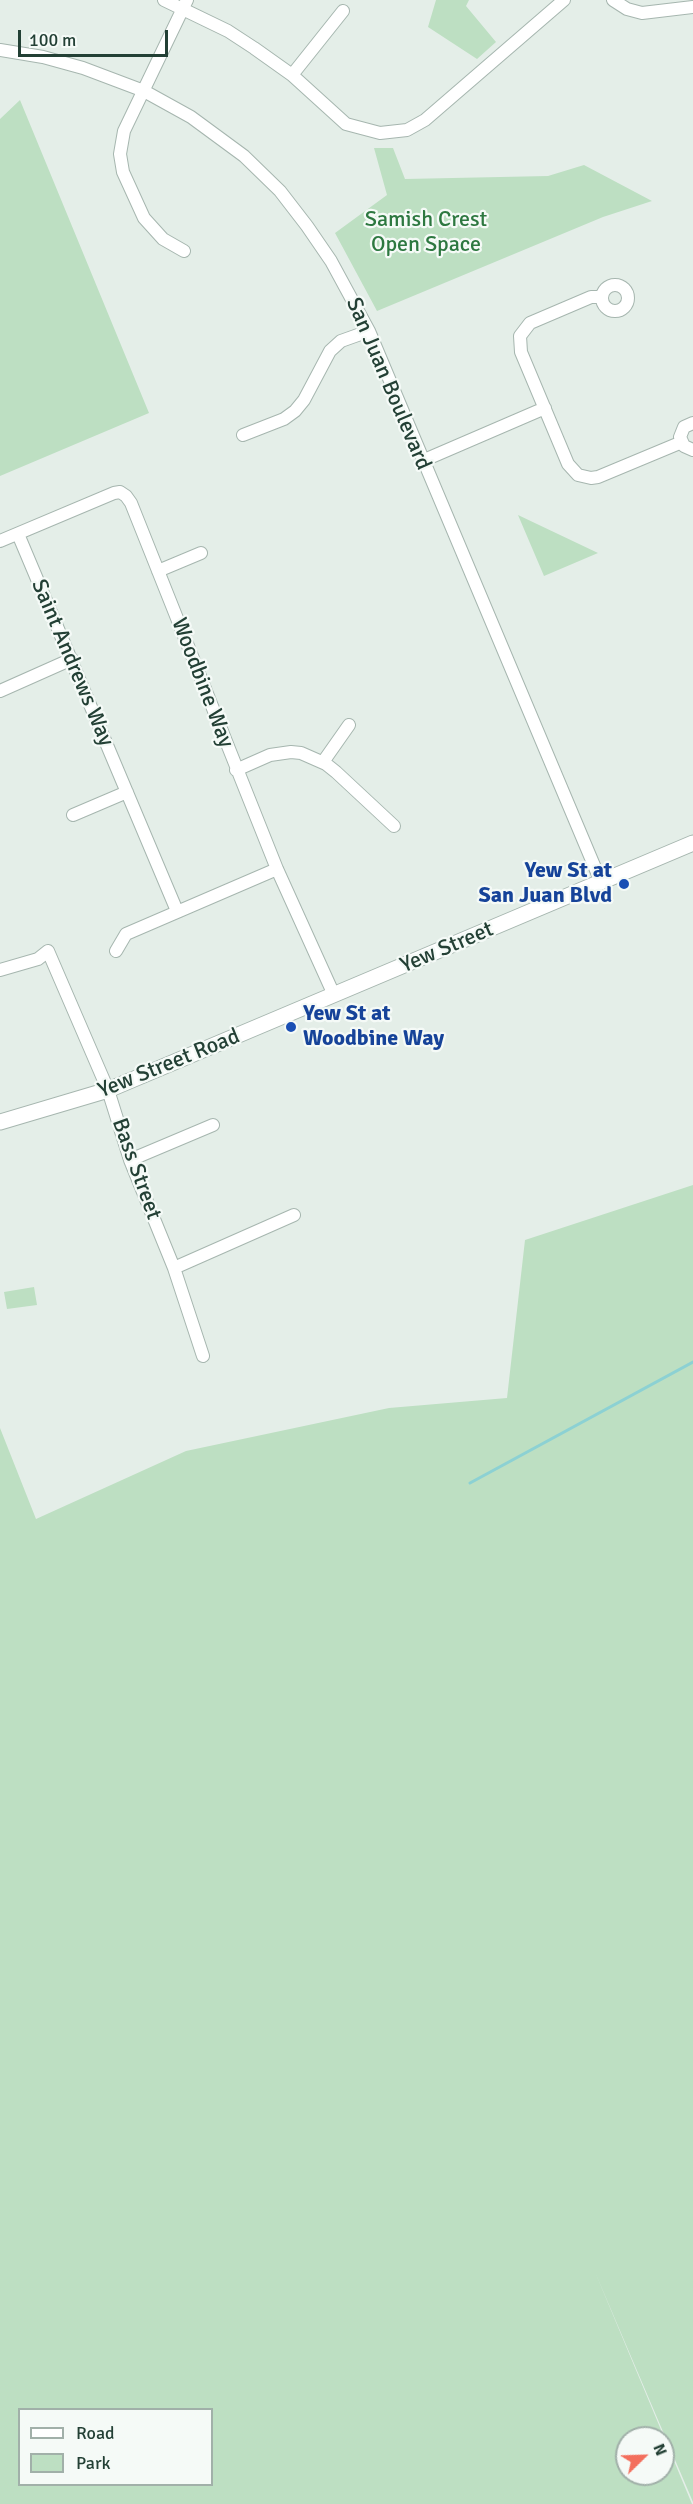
<!DOCTYPE html>
<style>
body{margin:0}
#map{position:relative;width:693px;height:2504px;overflow:hidden;background:#e4eee8;font-family:Signika,sans-serif}
canvas{display:block}
.legend{position:absolute;left:18px;top:2408px;width:195px;height:78px;box-sizing:border-box;background:#f5faf7;border:2px solid #a1b0a9;margin:0;padding:8px 10px;list-style:none;font-size:18px;color:#234035}
.legend li{display:flex;align-items:center;gap:12px;height:30px}
.legend b{width:30px;border:2px solid #a1b0a9}
.north{position:absolute;left:615px;top:2426px;width:60px;height:60px;box-sizing:border-box;background:#f5faf7;border:2px solid #a1b0a9;border-radius:50%;rotate:67deg;font-size:16px;font-weight:700;line-height:24px;text-align:center;color:#234035}
.north::after{content:'';display:block;margin:auto;width:21px;height:27px;background:#f36f5d;clip-path:polygon(50% 0,100% 100%,50% 72%,0 100%)}
.scale{position:absolute;left:18px;top:30px;width:150px;height:27px;box-sizing:border-box;border:3px solid #234035;border-top:0;padding-left:8px;font-size:18px;line-height:21px;white-space:nowrap;color:#234035;-webkit-text-stroke:4px #f5faf7;paint-order:stroke}
</style>
<div id="map">
<canvas width="693" height="2504"></canvas>
<ul class="legend">
<li><b style="height:8px;background:#fff"></b>Road</li>
<li><b style="height:16px;background:#bddfc2"></b>Park</li>
</ul>
<div class="north">N</div>
<div class="scale">100 m</div>
</div>
<script>
const ctx = document.querySelector('canvas').getContext('2d');
ctx.lineJoin = 'round';
function paint(path, color) { ctx.fillStyle = color; ctx.fill(path, 'evenodd'); }
const toPath = rows => new Path2D(rows.map(r => 'M' + r).join(''));
function strokePath(path, color, width, dash) { ctx.strokeStyle = color; ctx.lineWidth = width; ctx.lineCap = dash ? 'butt' : 'round'; ctx.setLineDash(dash || []); ctx.stroke(path); }
function write(font, color, halo, rows, align = 'center') {
  ctx.font = font + ' Signika,sans-serif'; ctx.lineWidth = 4.5; ctx.setLineDash([]); ctx.textBaseline = 'middle'; ctx.strokeStyle = halo; ctx.fillStyle = color; for (const [text, x, y, turn = 0] of rows) {
    ctx.save(); ctx.translate(x, y); ctx.rotate((+turn || 0) * Math.PI / 180); ctx.textAlign = isNaN(turn) ? turn : align; if (halo) ctx.strokeText(text, 0, 0); ctx.fillText(text, 0, 0); ctx.restore();
  }
}
const green = toPath([
 [436,0,469,0,466,6,496,42,477,59,428,27],
 [20,100,149,413,0,476,0,119],
 [374,148,393,148,405,179,548,176,584,165,652,201,603,217,377,311,335,233,387,195],
 [518,515,598,553,544,576],
 [693,1185,693,2502,595,2272,692,2504,0,2504,0,1428,36,1519,186,1451,389,1408,507,1398,525,1240],
 [20,2410,212,2410,212,2484,20,2484],
 [627,2438,663,2438,663,2474,627,2474],
 [34,1287,37,1305,7,1309,4,1292]
]);
const stream = toPath([
 [470,1483,693,1362]
]);
const minor = toPath([
 [164,0,228,31,254,48,292,75,346,124,380,133,407,130,425,120,564,0],
 [613,0,627,9,642,13,693,7],
 [0,50,43,57,83,68,144,91,191,117,244,156,280,191,307,226,331,261,369,331,601,882],
 [292,75,343,11],
 [184,251,163,239,144,218,123,172,120,154,124,131,187,0],
 '602 298a13 13 0 1 1 26 0a13 13 0 1 1-26 0Z',
 [602,297,591,297,530,323,520,336,521,352,568,464,578,475,591,478,598,477,682,442],
 [693,423,684,427,680,437,684,446,693,450],
 [243,435,284,419,295,411,304,400,330,351,341,341,369,331],
 [422,461,545,408],
 [18,534,177,911],
 [0,541,114,493,120,492,126,496,131,503,277,869,334,995],
 [158,571,201,553],
 [0,691,72,659],
 [323,762,349,725],
 [236,770,270,755,291,752,301,753,326,764,336,772,394,826],
 [73,815,127,792],
 [116,951,126,934,277,869],
 [0,970,38,959,48,951,108,1090,130,1160,174,1268,203,1356],
 [130,1160,213,1125],
 [174,1268,294,1215]
]);
const tertiary = toPath([
 [0,1122,108,1090,693,843]
]);
const markers = [
 [624,884,6,"#1a4fb4"],
 [291,1027,6,"#1a4fb4"]
];
const parkNames = [
 ["Samish Crest",426,220],
 ["Open Space",426,245]
];
const streetNames = [
 ["San Juan Boulevard",388,384,67],
 ["Saint Andrews Way",72,663,67],
 ["Woodbine Way",202,683,69],
 ["Yew Street",447,948,-23],
 ["Yew Street Road",169,1064,-22],
 ["Bass Street",136,1169,70]
];
const transitNames = [
 ["Yew St at",612,871],
 ["San Juan Blvd",612,896],
 ["Yew St at",303,1014,"left"],
 ["Woodbine Way",303,1039,"left"]
];
paint(green, '#bddfc2');
strokePath(stream, '#8cd1d3', 3);
strokePath(minor, '#a6b6af', 14);
strokePath(tertiary, '#a6b6af', 17);
strokePath(minor, '#fff', 12);
strokePath(tertiary, '#fff', 15);
for (const [x, y, r, color] of markers) { const dot = new Path2D(); dot.arc(x, y, r, 0, 2 * Math.PI); ctx.fillStyle = color; ctx.fill(dot); strokePath(dot, '#f5faf7', 2); }
write('22px', '#2d7840', '#f5faf7', parkNames);
write('22px', '#234035', '#f5faf7', streetNames);
write('bold 22px', '#164399', '#f5faf7', transitNames, 'right');
</script>
